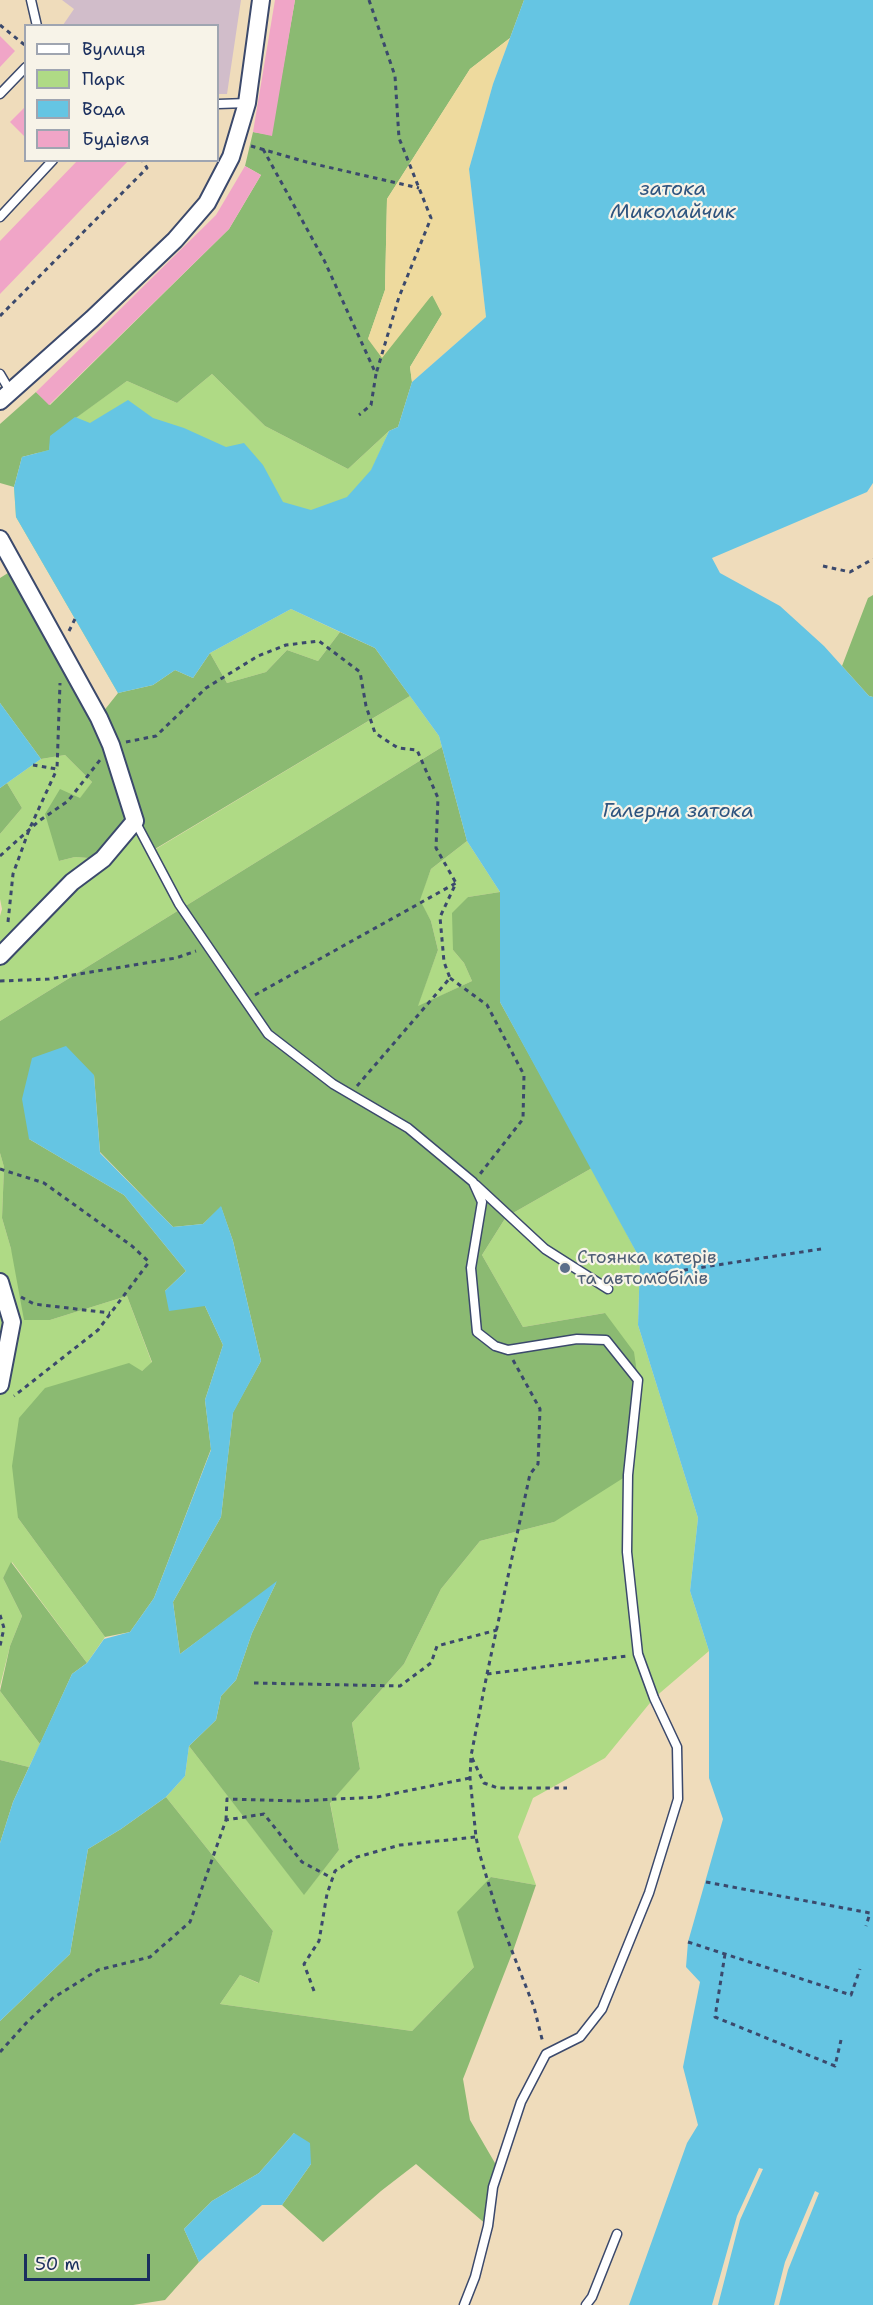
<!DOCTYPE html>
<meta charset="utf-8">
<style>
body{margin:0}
#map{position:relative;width:873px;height:2305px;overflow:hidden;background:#efdcbb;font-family:"Shantell Sans",sans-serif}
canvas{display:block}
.legend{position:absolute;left:24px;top:24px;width:195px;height:138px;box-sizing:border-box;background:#f7f3e8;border:2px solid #9fa5b1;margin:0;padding:8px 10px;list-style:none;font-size:18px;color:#1b2f5e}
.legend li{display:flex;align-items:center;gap:12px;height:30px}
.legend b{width:30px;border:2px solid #9fa5b1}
.scale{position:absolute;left:24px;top:2254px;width:126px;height:27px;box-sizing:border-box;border:3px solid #1b2f5e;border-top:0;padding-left:8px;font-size:18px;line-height:21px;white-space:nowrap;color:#1b2f5e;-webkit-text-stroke:4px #f7f3e8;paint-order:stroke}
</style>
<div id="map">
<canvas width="873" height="2305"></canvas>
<ul class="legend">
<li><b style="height:8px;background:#fff"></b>Вулиця</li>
<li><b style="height:16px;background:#afda85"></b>Парк</li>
<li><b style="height:16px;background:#65c5e3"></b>Вода</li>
<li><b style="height:16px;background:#f0a5c7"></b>Будівля</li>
</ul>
<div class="scale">50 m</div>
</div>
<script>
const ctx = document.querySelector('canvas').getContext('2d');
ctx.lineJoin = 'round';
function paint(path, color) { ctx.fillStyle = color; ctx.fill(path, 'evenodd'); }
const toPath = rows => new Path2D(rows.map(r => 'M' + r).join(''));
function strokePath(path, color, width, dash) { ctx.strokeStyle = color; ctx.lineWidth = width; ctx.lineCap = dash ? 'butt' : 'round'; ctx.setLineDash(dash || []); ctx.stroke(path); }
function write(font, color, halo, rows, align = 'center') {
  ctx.font = font + ' "Shantell Sans",sans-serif'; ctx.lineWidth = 4.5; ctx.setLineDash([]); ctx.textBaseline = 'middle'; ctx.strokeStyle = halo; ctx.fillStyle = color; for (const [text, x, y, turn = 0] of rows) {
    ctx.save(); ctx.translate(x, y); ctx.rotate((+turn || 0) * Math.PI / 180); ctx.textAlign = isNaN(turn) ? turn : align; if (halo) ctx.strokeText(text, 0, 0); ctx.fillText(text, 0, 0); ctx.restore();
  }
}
const industrial = toPath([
 [62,0,241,0,227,94,218,94,218,26,63,25,74,9]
]);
const green = toPath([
 [212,374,265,426,348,469,389,431,338,546,118,693,16,517,14,487,50,436,127,381,177,403],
 [291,609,340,632,318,661,287,650,266,672,227,683,210,653],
 [410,696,439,736,442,747,0,1021,0,916,2,909,0,899,0,834,22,808,7,783,41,759,65,755,92,782,80,799,59,861,75,857,103,859,135,821,151,852],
 [467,841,500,892,468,897,453,950,464,963,472,981,417,1007,438,950,431,921,419,900,431,869],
 [0,1153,4,1167,2,1218,11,1249,50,1320,127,1296,152,1363,142,1371,18,1518,105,1637,87,1663,12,1562,3,1578,22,1616,10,1646,0,1686],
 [592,1168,640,1259,638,1325,698,1518,690,1591,709,1651,654,1698,605,1758,533,1798,518,1837,536,1885,491,1877,474,1967,412,2031,220,2004,240,1975,258,1983,273,1931,166,1797,185,1776,189,1746,304,1894,339,1850,330,1802,360,1769,352,1723,404,1664,441,1589,480,1541,554,1522,605,1313,523,1327,482,1255,506,1217],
 [0,1691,40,1744,29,1767,0,1760]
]);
const forest = toPath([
 [295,0,524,0,510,38,470,69,387,199,385,290,368,339,433,295,442,314,410,367,412,382,398,427,389,431,348,469,265,426,212,374,177,403,127,381,51,436,49,450,22,457,14,487,0,483,0,424,36,392,50,405,229,229,261,175,245,166,253,132,271,135],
 [8,573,92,721,99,717,118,693,153,685,175,670,193,678,210,653,227,683,266,672,287,650,318,661,340,632,375,648,410,696,150,852,135,822,103,859,75,857,59,861,45,814,60,789,80,798,92,782,65,755,41,759,0,703,0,578],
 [873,595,873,697,869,696,842,666,868,598],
 [442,747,467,841,431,869,420,900,431,921,438,950,418,1006,472,981,464,963,453,950,452,913,468,897,500,892,500,1002,592,1168,506,1217,482,1255,523,1327,605,1313,634,1352,638,1380,628,1475,554,1522,480,1541,441,1589,404,1664,352,1723,360,1769,330,1803,339,1850,304,1895,189,1746,216,1720,221,1696,236,1680,252,1633,276,1583,180,1654,173,1602,221,1517,233,1412,261,1361,233,1241,221,1207,203,1224,173,1227,100,1152,94,1075,29,1139,124,1195,186,1271,165,1291,205,1306,223,1345,205,1400,211,1449,154,1598,130,1632,105,1637,18,1518,12,1466,19,1418,45,1388,129,1363,142,1371,152,1362,127,1296,50,1320,24,1320,11,1249,2,1218,4,1167,0,1153,0,1021],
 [7,783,22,808,0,834,0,788],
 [11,1562,87,1663,72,1674,40,1744,0,1691,10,1646,22,1616,3,1578],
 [0,1760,29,1767,13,1802,0,1843],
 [166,1797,273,1931,259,1983,240,1975,220,2004,412,2031,474,1967,457,1912,491,1877,536,1885,513,1951,463,2079,470,2120,499,2170,488,2226,416,2164,381,2191,323,2242,282,2205,311,2164,294,2133,259,2173,212,2201,184,2229,199,2262,165,2300,133,2305,0,2305,0,2021,70,1954,88,1849,121,1829]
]);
const sand = toPath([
 [510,38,493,84,469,169,486,317,412,382,410,367,442,314,432,295,382,358,368,339,385,290,387,199,470,69]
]);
const water = toPath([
 [524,0,873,0,873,483,867,492,712,558,720,573,780,606,824,646,869,696,873,697,873,2305,629,2305,687,2143,698,2125,683,2067,700,1982,686,1967,688,1942,723,1819,709,1778,709,1651,690,1591,698,1518,638,1325,640,1259,500,1002,500,892,467,841,439,736,375,648,291,609,210,653,193,678,175,670,153,685,118,693,16,517,14,487,22,457,49,450,50,436,75,417,90,423,128,400,153,418,184,428,226,447,244,443,263,465,283,502,311,510,347,497,371,470,389,431,398,427,412,382,486,317,469,169,493,84],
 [0,703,41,759,0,788],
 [66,1046,94,1075,100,1153,173,1227,203,1224,221,1206,233,1241,261,1361,233,1413,221,1517,173,1602,180,1654,277,1581,252,1633,236,1680,221,1696,216,1720,189,1746,185,1776,166,1797,121,1829,88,1849,70,1954,0,2021,0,1843,13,1802,72,1674,87,1663,104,1639,130,1632,154,1598,211,1450,205,1400,223,1345,205,1306,169,1311,165,1291,186,1271,124,1195,29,1139,22,1099,32,1058],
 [294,2133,310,2143,311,2164,282,2205,262,2205,199,2262,184,2229,212,2201,259,2173]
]);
const pier = toPath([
 [759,2168,763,2169,740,2220,718,2305,712,2305,737,2216],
 [815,2191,819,2193,788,2270,779,2305,774,2305,785,2262]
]);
const building = toPath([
 [275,0,295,0,272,136,253,132],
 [0,36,15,51,0,67],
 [26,106,26,138,10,122],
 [78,160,129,160,0,294,0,241],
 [245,166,261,175,229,229,49,405,36,392,216,215]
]);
const path = toPath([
 [369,0,395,76,399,138,431,218,399,297,376,374],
 [0,25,26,46],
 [251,146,310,163,419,188],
 [263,149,324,260,376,374,371,405,359,415],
 [0,316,147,168,142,160],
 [823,566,850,572,873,559],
 [69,631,75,619],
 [126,742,156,736,206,688,258,656,286,645,319,641,360,672,366,706,375,733,398,748,417,750,438,798,436,848,456,883],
 [33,765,57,769,60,683],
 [0,856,39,821,68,801,100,760],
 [8,922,13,874,29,830,57,769],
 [450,978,487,1005,524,1075,523,1119,480,1174],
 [0,981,49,979,176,958,196,951],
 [255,995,456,883,440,917,444,962,450,978,357,1086],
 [0,1169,44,1183,132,1246,149,1262,98,1330,14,1396],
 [639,1277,821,1249],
 [21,1297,34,1304,110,1313],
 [513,1360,540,1409,538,1464,530,1474,487,1674,471,1756,470,1778,476,1837,479,1852,499,1918,534,2007,543,2043],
 [0,1615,4,1628,0,1646],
 [487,1674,627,1656],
 [254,1683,400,1686,431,1663,437,1646,497,1630],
 [472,1758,484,1783,498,1788,567,1788],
 [226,1820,227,1799,299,1801,377,1797,470,1778],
 [706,1882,870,1913,866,1926],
 [688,1942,851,1995,860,1969],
 [725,1954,715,2017,835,2066,841,2040],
 [314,1991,304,1964,319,1941,327,1894,335,1871,357,1857,400,1845,476,1837],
 [0,2052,28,2021,53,1998,98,1970,150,1957,190,1922,226,1820,264,1814,302,1862,332,1878]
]);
const service = toPath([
 [31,0,37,26],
 [0,94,26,67],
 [218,104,247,103],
 [0,217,53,160],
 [0,374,10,391],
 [135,821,179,904,268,1034,333,1084,408,1128,473,1182,482,1202,471,1268,477,1332,495,1346,508,1350,577,1339,606,1340,638,1380,628,1475,627,1552,638,1654,654,1698,677,1747,678,1799,649,1893,602,2009,580,2037,546,2054,521,2102,493,2187,488,2226,475,2277,464,2305],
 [476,1185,545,1249,608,1289],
 [586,2305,592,2297,617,2234]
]);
const minor = toPath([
 [0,401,92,319,175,240,207,203,231,157,247,103,261,0],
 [0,539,99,718,111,745,135,821,103,859,72,882,0,956],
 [0,1282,12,1322,0,1385]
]);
const markers = [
 [565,1268,6,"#5c6f8a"]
];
const serviceNames = [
 ["Стоянка катерів",577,1258],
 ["та автомобілів",577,1279]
];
const waterNames = [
 ["затока",673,190],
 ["Миколайчик",673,213],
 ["Галерна затока",678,812]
];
paint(industrial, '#d1bdca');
paint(green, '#afda85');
paint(forest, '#8bba72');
paint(sand, '#eeda9e');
paint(water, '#65c5e3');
paint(pier, '#efdcbb');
paint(building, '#f0a5c7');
strokePath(service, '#3b496c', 11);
strokePath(minor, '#3b496c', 20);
strokePath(path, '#3b496c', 3, [4.5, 4.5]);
strokePath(service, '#fff', 8);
strokePath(minor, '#fff', 16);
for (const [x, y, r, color] of markers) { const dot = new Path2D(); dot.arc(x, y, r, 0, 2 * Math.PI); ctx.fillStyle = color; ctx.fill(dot); strokePath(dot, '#f7f3e8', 2); }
write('18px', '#4e5e75', '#f7f3e8', serviceNames, 'left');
write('italic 20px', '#2e547f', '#f7f3e8', waterNames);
</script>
